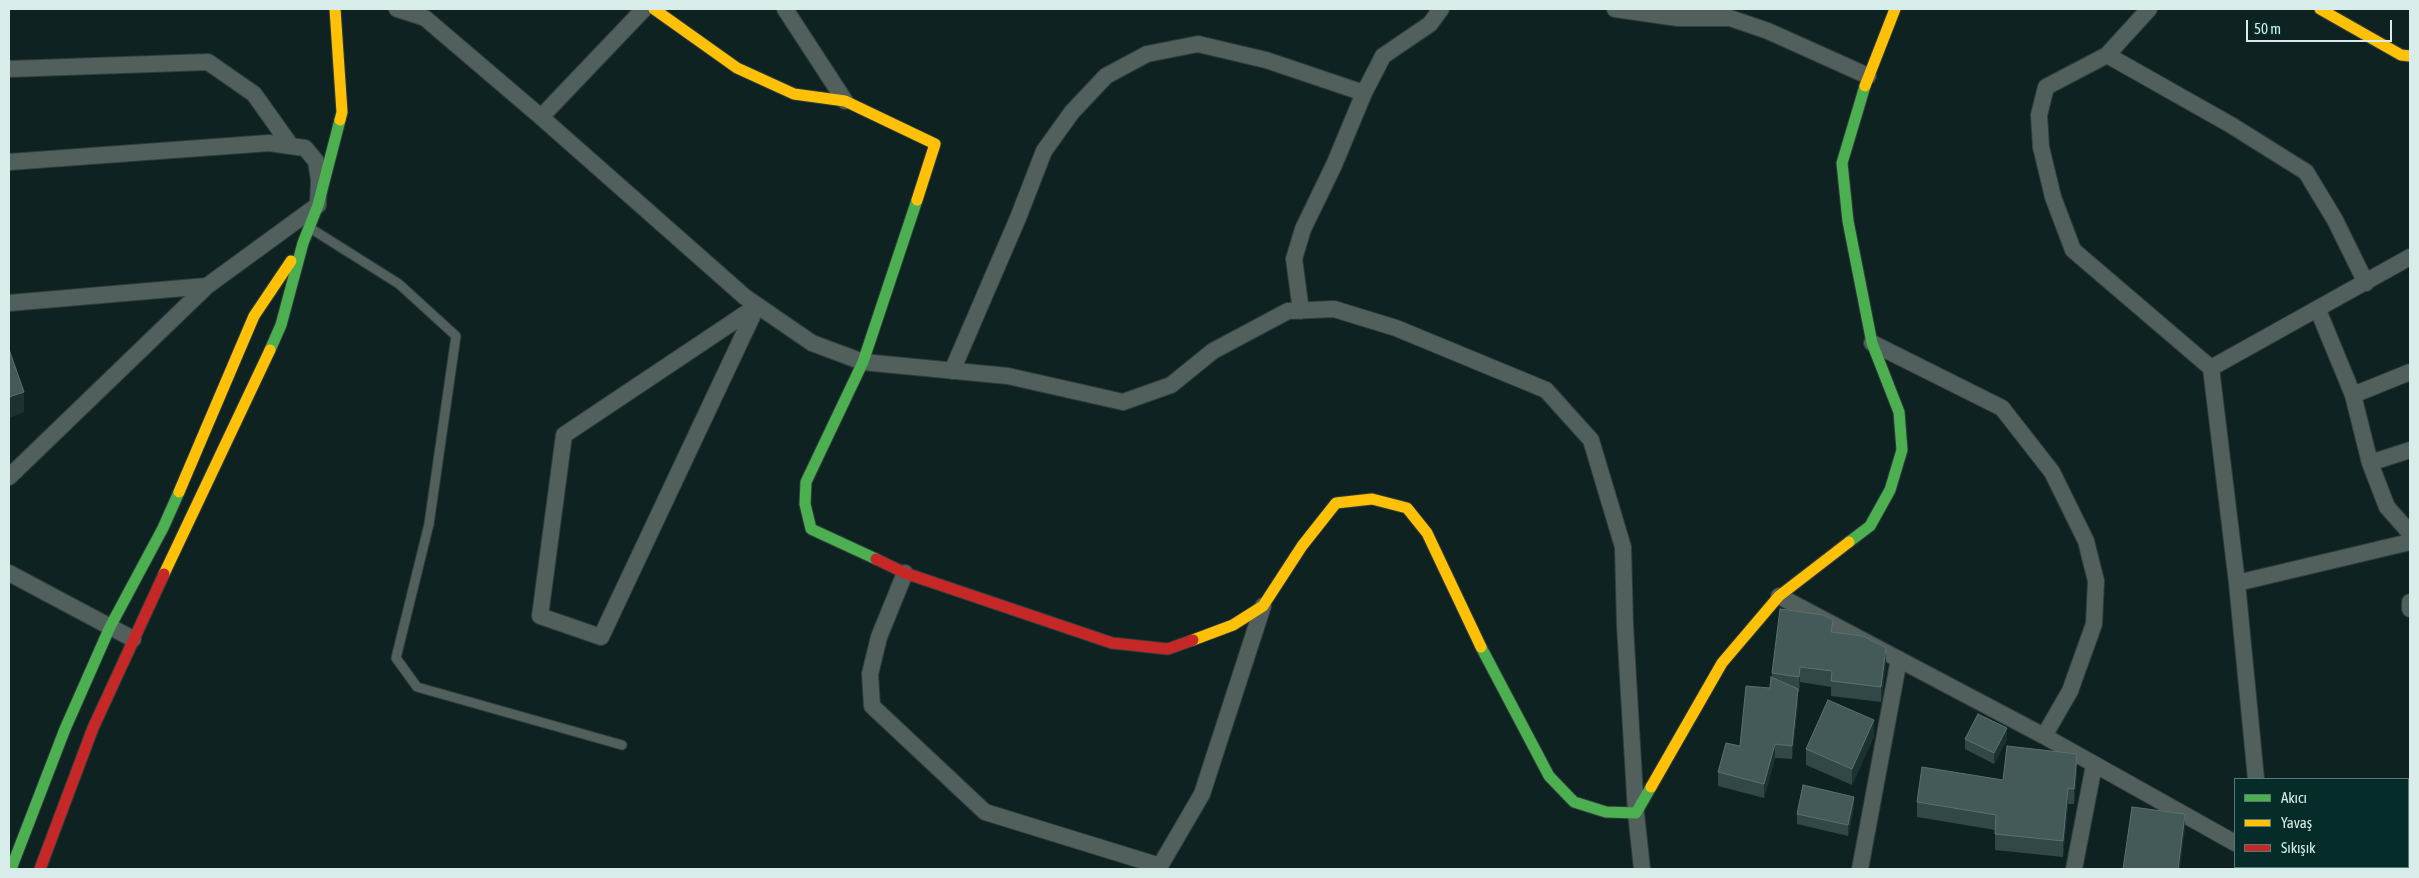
<!DOCTYPE html>
<meta charset="utf-8">
<style>
body{margin:0}
#map{position:relative;width:2419px;height:878px;overflow:hidden;background:#0e2321;font-family:"Asap Condensed",sans-serif}
canvas{display:block}
.frame{position:absolute;inset:0;border:10px solid #d8ece9;pointer-events:none}
.legend{position:absolute;left:2234px;top:778px;width:175px;height:90px;box-sizing:border-box;background:#052c28;border:1px solid #597975;margin:0;padding:6px 9px;list-style:none;font-size:15px;color:#d8ece9}
.legend li{display:flex;align-items:center;gap:10px;height:25px}
.legend b{width:25px;border:1px solid #597975}
.scale{position:absolute;left:2246px;top:20px;width:146px;height:22px;box-sizing:border-box;border:2px solid #d8ece9;border-top:0;padding-left:6px;font-size:15px;line-height:18px;white-space:nowrap;color:#d8ece9;-webkit-text-stroke:4px #052c28;paint-order:stroke}
</style>
<div id="map">
<canvas width="2419" height="878"></canvas>
<div class="frame"></div>
<ul class="legend">
<li><b style="height:6px;background:#4caf50"></b>Akıcı</li>
<li><b style="height:6px;background:#ffc107"></b>Yavaş</li>
<li><b style="height:6px;background:#c62828"></b>Sıkışık</li>
</ul>
<div class="scale">50 m</div>
</div>
<script>
const ctx = document.querySelector('canvas').getContext('2d');
ctx.lineJoin = 'round';
const toPath = rows => new Path2D(rows.map(r => 'M' + r).join(''));
function strokePath(path, color, width, dash) { ctx.strokeStyle = color; ctx.lineWidth = width; ctx.lineCap = dash ? 'butt' : 'round'; ctx.setLineDash(dash || []); ctx.stroke(path); }
function paint(path, color) { ctx.fillStyle = color; ctx.fill(path, 'evenodd'); }
const lane = toPath([
 [310,228,399,284,456,336,429,524,396,658,417,687,622,745]
]);
const street = toPath([
 [397,9,425,18,541,117,745,297,812,343,863,362,1008,376,1123,402,1171,385,1213,351,1288,311,1334,309,1396,328,1546,390,1591,440,1623,547,1625,626,1636,813,1642,869],
 [785,9,845,101],
 [1615,9,1678,18,1730,18,1768,31,1868,76],
 [2149,9,2107,55,2046,87,2039,115,2041,147,2053,197,2073,250,2211,368,2237,583,2256,779],
 [2107,55,2231,125,2306,172,2335,220,2366,283],
 [9,69,208,62,254,94,291,146],
 [541,117,644,9],
 [9,162,269,143,305,148,316,161,319,180,318,205,207,286,9,477],
 [9,303,207,286],
 [757,306,601,637,540,616,564,435,757,306],
 [2318,310,2353,395,2370,463,2387,507,2410,533],
 [1301,311,1294,259,1303,229,1334,165,1364,93,1383,56,1430,24,1441,9],
 [1872,343,2002,408,2052,472,2086,541,2096,581,2094,624,2070,691,2044,736],
 [2211,368,2410,257],
 [952,371,1018,218,1044,151,1072,112,1106,76,1147,54,1198,44,1266,60,1364,93],
 [2353,395,2410,372],
 [2370,463,2410,450],
 [9,573,133,639],
 [905,573,879,637,870,674,872,706,985,812,1160,866,1202,794,1263,606],
 [2237,583,2410,542],
 [1779,596,2044,736,2235,843],
 [2410,602,2410,609],
 [2279,867,2284,869],
 [1860,869,1899,659],
 [2074,869,2094,765],
 [2263,869,2263,867]
]);
const fast = toPath([
 [270,350,281,325,303,243,318,205,340,120],
 [1849,542,1870,526,1890,490,1902,450,1899,412,1872,343,1848,221,1842,163,1865,86],
 [876,559,811,529,805,504,806,482,863,362,917,200],
 [1481,647,1549,776,1574,802,1606,812,1636,813,1651,787],
 [11,869,65,729,110,627,163,528,179,492]
]);
const slow = toPath([
 [335,9,342,112,340,120],
 [654,9,737,68,794,94,845,101,935,144,917,200],
 [2320,9,2401,55,2410,56],
 [1865,86,1895,9],
 [179,492,254,316,291,261],
 [164,574,270,350],
 [1193,640,1233,625,1263,606,1302,546,1336,503,1372,499,1407,508,1427,533,1481,647],
 [1651,787,1722,663,1779,596,1849,542]
]);
const jam = toPath([
 [876,559,905,573,1112,643,1168,649,1193,640],
 [40,869,93,728,164,574]
]);
const wall = toPath([
 [1833,632,1886,664,1881,702,1831,696,1831,687,1800,682,1799,692,1798,692,1798,703,1792,759,1775,758,1764,798,1718,786,1718,772,1740,746,1770,688,1772,673],
 [1874,736,1852,785,1806,765,1806,749],
 [1965,739,2007,739,1994,764,1965,749],
 [2077,770,2074,804,2068,804,2063,857,1995,850,1995,830,1917,817,1917,802,2003,780],
 [1854,807,1848,836,1797,824,1797,814]
]);
const shadedWall = toPath([
 [24,392,24,412,9,418,9,397],
 [1886,648,1886,664,1881,702,1881,687],
 [1800,667,1800,682,1799,692,1799,677],
 [1798,689,1798,703,1792,759,1792,746],
 [1874,720,1874,736,1852,785,1852,769],
 [2007,728,2007,739,1994,764,1994,753],
 [1775,744,1775,758,1764,798,1764,784],
 [2077,754,2077,770,2074,804,2074,789],
 [2068,788,2068,804,2063,857,2063,841],
 [1854,797,1854,807,1848,836,1848,825],
 [2185,814,2185,829,2180,869,2178,869]
]);
const building = toPath([
 [10,352,24,392,9,397,9,353,10,352],
 [1780,609,1823,615,1833,620,1831,632,1863,636,1886,648,1881,687,1831,681,1832,671,1800,667,1799,677,1772,673,1780,609],
 [1771,677,1798,689,1792,746,1775,744,1764,784,1718,772,1726,743,1740,746,1746,686,1770,688,1771,677],
 [1828,700,1874,720,1852,769,1806,749,1828,700],
 [1978,714,2007,728,1994,753,1965,739,1978,714],
 [2007,746,2077,754,2074,789,2068,788,2063,841,1995,834,1996,815,1917,802,1922,767,2003,780,2007,746],
 [1803,785,1854,797,1848,825,1797,814,1803,785],
 [2132,807,2185,814,2178,869,2123,869,2132,807]
]);
strokePath(lane, '#2f3d3b', 11);
strokePath(street, '#2f3d3b', 18);
strokePath(fast, '#2f3d3b', 13);
strokePath(slow, '#2f3d3b', 13);
strokePath(jam, '#2f3d3b', 13);
strokePath(lane, '#515f5d', 9);
strokePath(street, '#515f5d', 16);
strokePath(fast, '#4caf50', 11);
strokePath(slow, '#ffc107', 11);
strokePath(jam, '#c62828', 11);
paint(wall, '#324846');
paint(shadedWall, '#1c3230');
paint(building, '#435a58');
strokePath(building, '#5b716e', 1);
</script>
